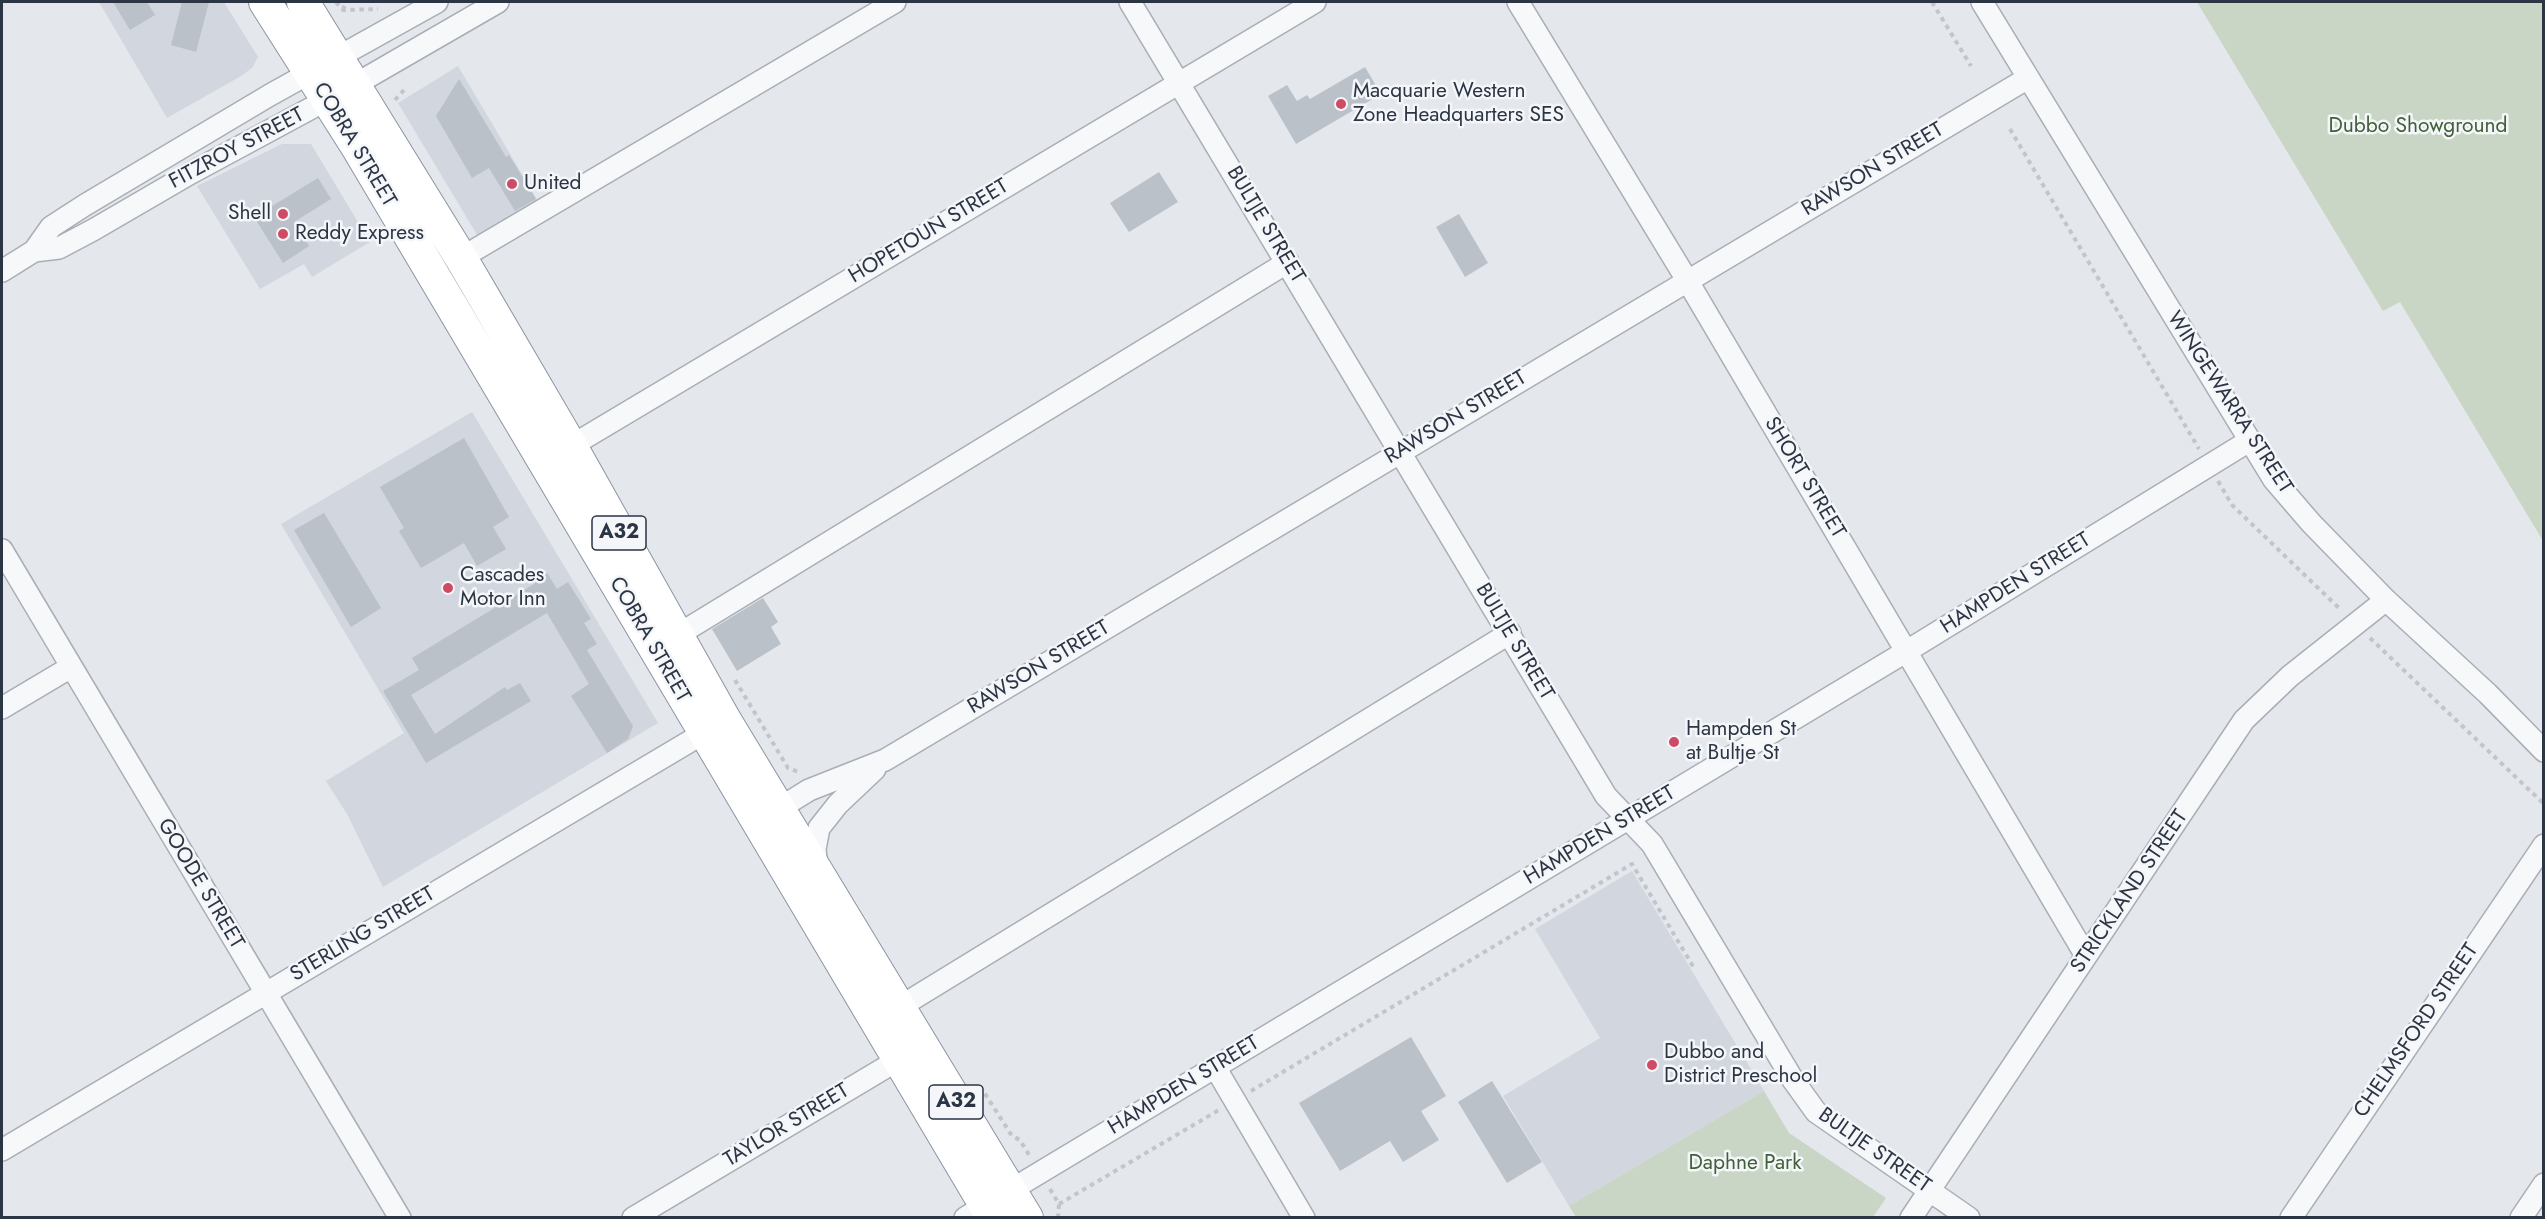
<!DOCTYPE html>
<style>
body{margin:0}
#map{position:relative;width:2545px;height:1219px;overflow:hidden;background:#e4e7ec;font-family:Jost,sans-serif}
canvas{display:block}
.frame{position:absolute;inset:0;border:3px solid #2b3544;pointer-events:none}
</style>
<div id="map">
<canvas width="2545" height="1219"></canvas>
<div class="frame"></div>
</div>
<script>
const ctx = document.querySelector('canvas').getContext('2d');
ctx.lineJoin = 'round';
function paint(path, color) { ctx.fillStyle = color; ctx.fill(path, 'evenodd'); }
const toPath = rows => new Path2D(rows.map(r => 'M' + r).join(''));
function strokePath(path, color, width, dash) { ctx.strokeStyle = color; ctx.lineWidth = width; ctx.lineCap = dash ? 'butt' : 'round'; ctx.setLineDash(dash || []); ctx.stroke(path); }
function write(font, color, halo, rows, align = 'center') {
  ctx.font = font + ' Jost,sans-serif'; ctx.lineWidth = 5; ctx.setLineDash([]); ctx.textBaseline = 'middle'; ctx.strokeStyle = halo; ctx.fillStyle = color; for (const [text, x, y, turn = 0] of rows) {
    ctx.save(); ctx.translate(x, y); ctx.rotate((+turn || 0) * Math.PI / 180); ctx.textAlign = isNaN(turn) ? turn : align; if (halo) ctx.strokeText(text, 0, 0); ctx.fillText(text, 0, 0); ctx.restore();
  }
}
const built = toPath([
 [99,2,224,2,258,57,252,68,241,76,167,118],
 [458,66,539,203,479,238,398,103],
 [282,144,311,144,370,242,312,277,304,264,260,289,197,186],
 [472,412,658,723,383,887,347,814,326,781,404,733,281,524],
 [1632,871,1764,1091,1569,1206,1503,1096,1600,1038,1535,929]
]);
const green = toPath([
 [2197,2,2543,2,2543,541,2400,302,2383,311],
 [1764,1091,1789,1133,1886,1198,1873,1217,1576,1217,1569,1206]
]);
const building = toPath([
 [113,2,147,2,155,15,130,30],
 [182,2,209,2,196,52,171,45],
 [1365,67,1381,94,1296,144,1268,96,1287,85,1297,101,1307,95,1310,99],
 [459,79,506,157,509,155,536,199,515,211,489,168,472,178,436,116],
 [1159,172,1178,202,1129,232,1110,203],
 [318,178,331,199,294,222,309,246,283,263,254,217],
 [1459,214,1488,263,1465,277,1436,227],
 [464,438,509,517,493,527,506,549,477,566,464,543,421,568,399,531,404,528,380,487],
 [324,513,381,608,351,627,294,530],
 [547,573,557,589,568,582,591,619,584,623,597,644,587,650,633,726,628,739,607,753,571,696,589,684,547,613,411,695,435,734,505,687,507,690,520,683,531,701,426,763,383,691,419,670,412,658,534,584],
 [763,598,778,622,771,627,781,644,737,671,712,629],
 [1411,1037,1446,1096,1421,1111,1439,1140,1403,1162,1390,1141,1340,1171,1299,1103],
 [1492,1081,1542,1162,1507,1183,1458,1102]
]);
const path = toPath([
 [336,2,343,10,378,9],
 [1932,2,1971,66],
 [343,10,346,2],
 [395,100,404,90],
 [2010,129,2199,449],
 [2218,481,2232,505,2341,610],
 [2370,638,2544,804],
 [735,680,788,768,799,772],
 [980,1086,1012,1136,1020,1140,1029,1155],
 [1251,1091,1632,864,1694,968],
 [1050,1189,1059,1204,1058,1218],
 [1059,1204,1219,1110]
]);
const minor = toPath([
 [1130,2,1606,796,1652,844,1793,1080,1816,1112,1969,1218],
 [1518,2,1687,280,2086,956],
 [1982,2,2274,480,2311,523,2386,600,2488,694,2544,751],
 [34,251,59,248,93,230,191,173,356,84,498,2],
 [461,258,895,2],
 [2,271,34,251,51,227,85,205,270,95,437,2],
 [561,452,1315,2],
 [2,550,400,1218],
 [676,636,1288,262],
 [2,708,71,667],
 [773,819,780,808,809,790,885,760,2028,78],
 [817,867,815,849,819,828,838,804,875,769],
 [898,1008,1510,633],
 [1215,1067,1304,1218],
 [2,1150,714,727],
 [1011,1190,1907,651,2249,441],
 [633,1218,898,1060,904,1049],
 [965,1218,986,1205],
 [1911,1218,2244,720,2290,676,2386,600],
 [2291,1218,2544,845],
 [2521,1218,2544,1184]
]);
const highway = toPath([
 [265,2,359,150,993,1218],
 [303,2,461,258,571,446,725,720,1027,1218]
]);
const markers = [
 [1341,104,6,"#cf4a63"],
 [512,184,6,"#cf4a63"],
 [283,214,6,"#cf4a63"],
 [283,234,6,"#cf4a63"],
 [448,588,6,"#cf4a63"],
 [1674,742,6,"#cf4a63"],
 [1652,1065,6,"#cf4a63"]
];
const shields = [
 [619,533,54],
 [956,1102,54]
];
const shieldNames = [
 ["A32",619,533],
 ["A32",956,1102]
];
const poiNames = [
 ["Macquarie Western",1353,92],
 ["Zone Headquarters SES",1353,116],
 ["United",524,184],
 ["Shell",271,214,"right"],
 ["Reddy Express",295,234],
 ["Cascades",460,576],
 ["Motor Inn",460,600],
 ["Hampden St",1686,730],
 ["at Bultje St",1686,754],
 ["Dubbo and",1664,1053],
 ["District Preschool",1664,1077]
];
const parkNames = [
 ["Dubbo Showground",2418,127],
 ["Daphne Park",1745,1164]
];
const streetNames = [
 ["COBRA STREET",354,145,59],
 ["FITZROY STREET",237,149,-28],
 ["RAWSON STREET",1873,170,-31],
 ["BULTJE STREET",1265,225,59],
 ["HOPETOUN STREET",929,232,-31],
 ["WINGEWARRA STREET",2229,403,57],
 ["RAWSON STREET",1456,418,-31],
 ["SHORT STREET",1804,478,59],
 ["HAMPDEN STREET",2016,584,-32],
 ["COBRA STREET",649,640,60],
 ["BULTJE STREET",1514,642,59],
 ["RAWSON STREET",1039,668,-31],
 ["HAMPDEN STREET",1600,836,-31],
 ["GOODE STREET",200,884,59],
 ["STRICKLAND STREET",2130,892,-56],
 ["STERLING STREET",363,935,-31],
 ["CHELMSFORD STREET",2417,1031,-56],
 ["HAMPDEN STREET",1184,1086,-31],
 ["TAYLOR STREET",787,1126,-31],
 ["BULTJE STREET",1874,1151,35]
];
paint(built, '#d2d6de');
paint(green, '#cad6c5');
paint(building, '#bbc1c9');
strokePath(minor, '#a9aeb6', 24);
strokePath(highway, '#8b95a3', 34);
strokePath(path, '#c2c5cb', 4, [4.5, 4.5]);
strokePath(minor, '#f7f8fa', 21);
strokePath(highway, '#fff', 32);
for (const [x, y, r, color] of markers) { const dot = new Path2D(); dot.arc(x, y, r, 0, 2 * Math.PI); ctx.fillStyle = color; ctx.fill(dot); strokePath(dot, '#f4f6f9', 2); }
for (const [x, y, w] of shields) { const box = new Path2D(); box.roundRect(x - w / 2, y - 17, w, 34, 4.5); ctx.fillStyle = '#f4f6f9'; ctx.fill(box); strokePath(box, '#2b3544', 1.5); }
write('bold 20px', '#2b3544', null, shieldNames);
write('21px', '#2b3544', '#f4f6f9', poiNames, 'left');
write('21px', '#416038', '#f4f6f9', parkNames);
write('21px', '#2b3544', '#f4f6f9', streetNames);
</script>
